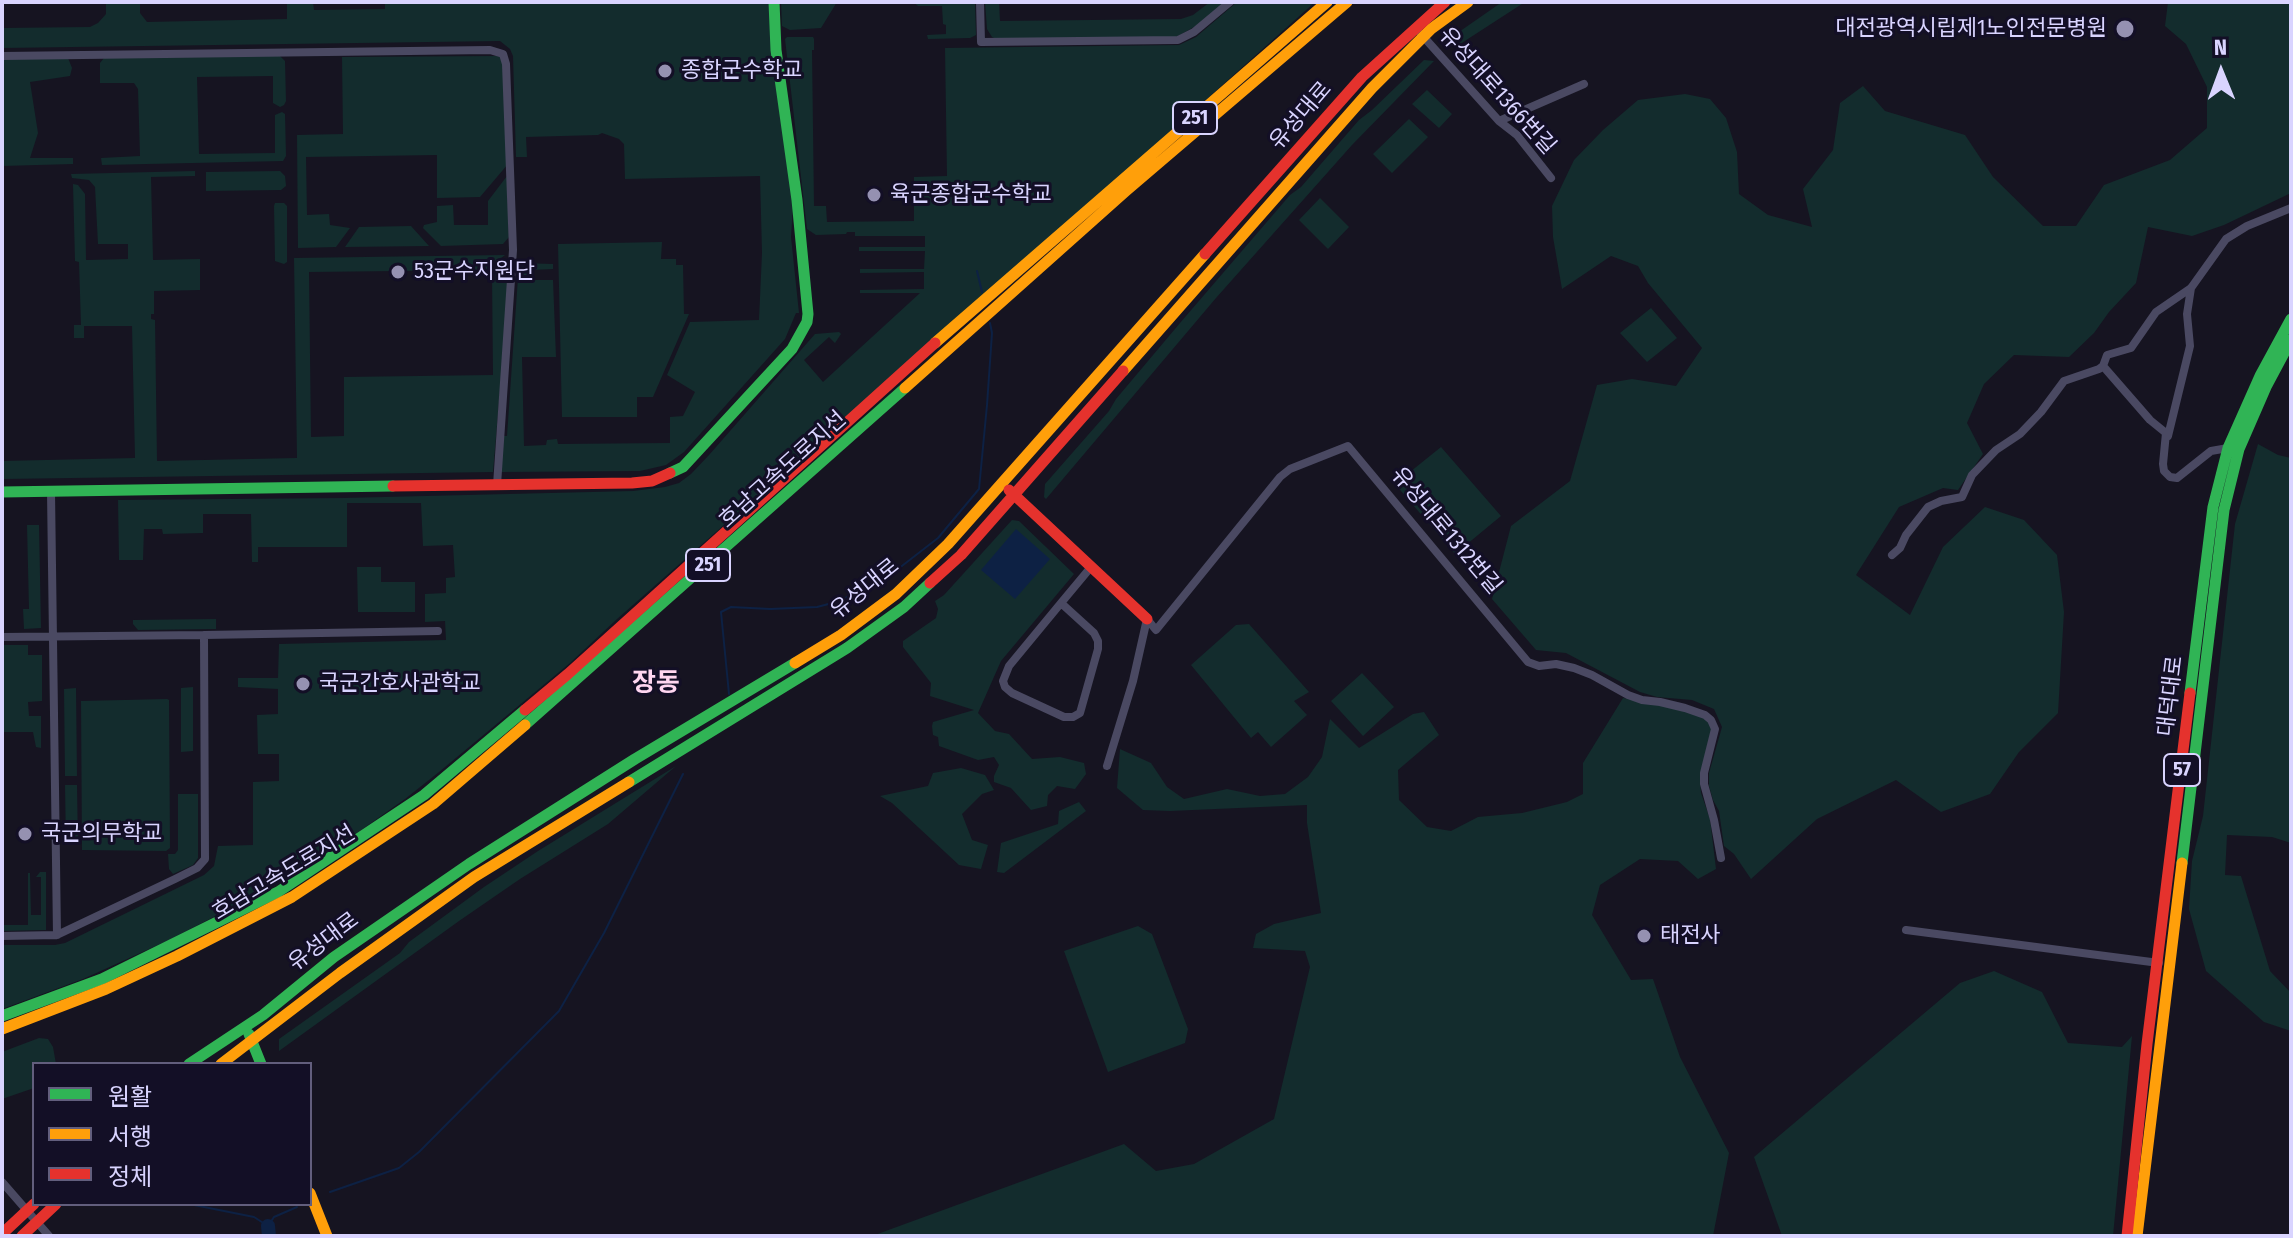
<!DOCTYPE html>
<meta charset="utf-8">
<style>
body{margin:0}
#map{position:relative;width:2293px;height:1238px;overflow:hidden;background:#161421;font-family:"Fira Sans Condensed","Noto Sans KR",sans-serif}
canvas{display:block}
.frame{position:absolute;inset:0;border:4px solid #d9d4ff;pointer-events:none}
.legend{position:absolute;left:32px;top:1062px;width:280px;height:144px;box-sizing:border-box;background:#130f26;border:2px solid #625e7d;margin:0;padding:10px 14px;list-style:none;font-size:24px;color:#d9d4ff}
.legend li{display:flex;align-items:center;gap:16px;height:40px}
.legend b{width:40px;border:2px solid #625e7d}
.north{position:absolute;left:2181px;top:32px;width:80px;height:80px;-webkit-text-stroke:6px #130f26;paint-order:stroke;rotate:359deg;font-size:22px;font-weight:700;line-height:32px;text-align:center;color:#d9d4ff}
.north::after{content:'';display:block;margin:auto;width:28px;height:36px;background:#d9d4ff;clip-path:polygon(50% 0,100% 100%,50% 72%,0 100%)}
</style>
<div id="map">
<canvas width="2293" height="1238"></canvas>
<div class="frame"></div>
<ul class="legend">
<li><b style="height:10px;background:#30b455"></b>원활</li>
<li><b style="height:10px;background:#ff9f0a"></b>서행</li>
<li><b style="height:10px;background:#e5322d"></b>정체</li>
</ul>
<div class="north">N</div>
</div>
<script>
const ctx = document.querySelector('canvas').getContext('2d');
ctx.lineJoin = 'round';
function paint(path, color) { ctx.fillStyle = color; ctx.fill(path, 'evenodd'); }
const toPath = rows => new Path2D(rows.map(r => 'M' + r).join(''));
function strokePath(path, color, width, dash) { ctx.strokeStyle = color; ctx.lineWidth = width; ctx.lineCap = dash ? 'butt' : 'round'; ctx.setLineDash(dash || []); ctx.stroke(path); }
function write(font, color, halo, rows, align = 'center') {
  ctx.font = font + ' "Fira Sans Condensed","Noto Sans KR",sans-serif'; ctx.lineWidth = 6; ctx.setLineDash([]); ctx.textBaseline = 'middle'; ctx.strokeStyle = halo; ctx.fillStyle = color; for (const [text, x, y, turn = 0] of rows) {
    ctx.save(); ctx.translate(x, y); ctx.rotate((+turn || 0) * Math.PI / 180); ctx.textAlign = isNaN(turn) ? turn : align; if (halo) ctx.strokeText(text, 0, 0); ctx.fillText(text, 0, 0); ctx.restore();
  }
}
const green = toPath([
 [106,2,140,2,140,13,147,22,287,19,287,2,313,2,314,10,385,9,385,2,770,2,793,205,791,237,799,313,796,313,785,339,684,452,666,465,640,471,500,472,502,436,507,436,519,263,553,264,553,269,531,270,531,280,553,280,556,357,522,357,524,446,546,445,547,440,557,439,558,444,670,443,670,417,683,416,695,392,667,375,690,322,759,320,762,253,760,176,625,179,624,144,619,139,602,133,598,135,526,137,527,157,516,157,513,56,510,49,500,41,2,48,2,28,90,27,98,23,106,14],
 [781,2,837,2,821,28,790,30,782,26],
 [913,2,975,2,976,35,970,38,928,39,927,35,946,34,946,25,943,24,942,6,918,6],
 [985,2,999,2,1000,21,1181,19,1193,15,1210,2,1225,2,1196,26,1176,37,996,39,992,37,987,29],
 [1237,2,1315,2,1121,176,617,619,570,663,439,772,405,799,323,857,274,886,169,940,83,979,2,1009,2,945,55,945,65,943,204,875,214,866,218,846,253,845,253,782,279,781,279,754,258,754,257,715,278,714,278,689,238,687,238,678,278,678,279,644,446,640,445,621,425,622,425,594,446,593,446,578,455,577,453,545,423,546,421,503,347,503,347,547,258,547,258,562,252,562,251,514,203,514,203,533,163,534,162,529,144,529,143,560,119,560,118,500,343,498,633,491,665,487,679,483,691,474,709,455,815,334,839,332,841,334,835,343,829,337,804,360,823,382,920,293,860,293,860,290,924,289,924,272,860,273,860,269,924,269,925,251,859,251,859,247,925,247,925,236,855,236,855,232,847,232,846,234,816,235,807,229,785,39,787,37,813,37,814,39,814,50,812,50,814,206,826,206,827,222,914,221,914,177,947,176,945,48,1179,45,1196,37],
 [1502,2,1525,2,1454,48,1456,34],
 [2168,2,2291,2,2291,193,2224,225,2192,236,2148,227,2136,283,2109,312,2094,333,2069,357,2014,355,1984,384,1967,423,1983,454,1958,490,1943,488,1899,507,1856,575,1910,615,1943,547,1985,507,2024,520,2057,555,2064,612,2058,713,2019,752,1990,794,1941,812,1896,780,1817,819,1751,879,1734,854,1724,846,1719,811,1713,800,1709,786,1709,773,1722,727,1714,709,1692,700,1657,697,1640,692,1566,653,1536,650,1492,599,1511,526,1570,481,1597,385,1632,379,1676,386,1702,348,1648,283,1638,266,1611,256,1562,289,1553,237,1552,206,1574,160,1603,130,1638,100,1685,94,1710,99,1726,118,1737,152,1739,194,1768,215,1812,227,1803,189,1833,150,1840,103,1863,86,1885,111,1965,135,1993,177,2043,226,2076,226,2104,185,2170,160,2207,128,2207,87,2186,44,2165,26],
 [279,55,285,61,286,101,284,105,280,107,273,103,273,76,197,77,199,154,275,153,275,115,282,112,285,114,286,156,283,161,102,165,101,158,140,156,138,89,134,83,100,83,100,63,104,58],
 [497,56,500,57,503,64,508,164,480,197,437,198,437,155,306,157,307,215,329,214,330,225,350,228,336,247,298,248,297,135,343,134,342,57],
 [68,58,72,68,70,76,30,82,38,133,30,158,73,158,73,164,2,166,2,59],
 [1424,60,1434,61,1352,145,1216,298,1046,499,1044,497,1045,484,1109,411,1116,399,1180,323,1290,195,1301,187,1359,120,1372,110],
 [1427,90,1452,114,1439,128,1412,104],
 [1409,119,1428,137,1392,173,1373,154],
 [195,171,195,176,151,177,153,260,200,259,200,290,154,291,154,314,151,314,151,319,155,320,157,461,297,458,294,258,505,255,486,270,309,272,311,437,344,436,344,377,493,375,492,274,509,258,511,261,493,472,2,479,2,461,135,458,132,326,84,326,84,338,74,338,74,325,81,325,79,262,75,261,73,184,78,185,85,194,86,260,128,259,128,244,98,244,95,187,89,180,72,178,71,174],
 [280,171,285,176,286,186,281,190,206,191,206,172],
 [507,176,509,237,503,244,441,246,423,228,424,225,437,222,437,206,453,205,454,225,488,225,488,201],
 [1320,198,1349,227,1328,249,1299,220],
 [275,203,284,203,287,206,287,262,284,264,275,261,274,206],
 [411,226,429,246,345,247,359,227],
 [662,242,661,259,676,259,676,265,683,265,684,314,689,314,653,397,637,397,637,417,562,417,558,244],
 [1651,308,1677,338,1647,362,1620,333],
 [2258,444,2278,455,2291,458,2291,843,2272,837,2227,835,2225,875,2241,876,2270,971,2291,993,2291,1031,2264,1022,2206,971,2189,909,2192,861,2203,816,2235,524],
 [1441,447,1501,516,1455,554,1395,484],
 [1012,520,1019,521,1074,574,1001,661,978,713,995,731,1009,734,1032,759,1060,757,1084,763,1086,774,1075,789,1057,786,1048,795,1047,806,1031,810,1011,788,994,782,994,776,999,765,994,757,978,760,939,746,938,737,933,735,932,726,933,722,974,710,930,696,931,683,903,647,903,641,936,618,938,609,935,601,944,595],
 [27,525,39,525,41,628,24,629,23,609,29,609],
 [357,567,381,567,381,582,415,582,415,612,358,612],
 [216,619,216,629,138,630,133,624,133,620],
 [1249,624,1309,692,1294,701,1307,715,1271,747,1258,732,1251,738,1191,665,1236,625],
 [2,645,28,645,28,655,42,655,42,701,28,702,29,716,41,716,41,748,36,747,33,732,2,732],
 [1362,673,1394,707,1363,736,1331,701],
 [193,687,193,751,181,752,181,688],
 [76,688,77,776,65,776,64,689],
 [1623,698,1692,708,1714,722,1700,781,1701,793,1710,819,1716,869,1698,879,1678,861,1640,859,1600,885,1592,915,1631,980,1653,979,1680,1057,1729,1153,1713,1236,872,1236,1124,1144,1156,1171,1194,1164,1274,1119,1310,967,1305,951,1253,948,1256,934,1274,924,1321,913,1307,823,1307,805,1170,811,1143,810,1117,788,1120,749,1151,763,1167,787,1184,799,1227,789,1260,796,1285,794,1308,777,1322,757,1330,719,1359,748,1413,714,1424,712,1439,735,1398,770,1399,800,1427,827,1451,831,1478,817,1522,813,1567,802,1583,794,1583,763],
 [167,699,169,700,170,848,166,851,82,850,81,701],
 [676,766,608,824,520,879,459,921,279,1051,279,1039,400,953,409,942,484,887,538,851],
 [961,768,985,775,994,790,982,794,962,814,972,840,988,845,981,869,959,865,892,803,880,796,928,786,933,773],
 [65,785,77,785,78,845,66,845],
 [178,794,198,794,198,858,193,865,173,874,169,869,168,854,175,854,178,850],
 [1079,802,1086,811,1004,873,997,872,1001,843,1058,824,1059,811],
 [40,872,46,872,46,930,2,931,2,925,28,925,28,873,30,873,31,915,41,915,41,877,36,877],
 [1138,926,1152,934,1188,1029,1185,1043,1108,1072,1064,951],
 [1994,971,2042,992,2068,1043,2122,1047,2132,1036,2113,1236,1782,1236,1754,1157,1960,983],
 [39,1038,48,1039,53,1047,56,1064,34,1064,34,1088,2,1099,2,1052]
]);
const water = toPath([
 [1016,529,1050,559,1015,599,981,570]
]);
const stream = toPath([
 [977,271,982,292],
 [729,694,721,612,731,607,770,609,817,607,840,601,898,569,938,538,979,489,987,405,992,333,990,323],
 [330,1192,399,1168,419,1152,559,1011,604,933,683,774],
 [189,1204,254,1217,268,1226,274,1217,297,1207]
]);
const river = toPath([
 [268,1226,269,1236]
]);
const street = toPath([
 [980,2,981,42,1178,40,1194,32,1230,2],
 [1421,34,1499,121,1517,135,1551,178],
 [2,56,490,50,503,54,506,64,513,250,497,485],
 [1499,121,1584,84],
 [2103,366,2150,420,2166,433,2163,464,2164,471,2170,477,2177,478,2211,451,2228,448],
 [2168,436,2190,346,2187,314,2191,288],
 [1892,555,1900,548,1906,535,1928,507,1941,501,1962,497,1972,475,1996,450,2020,434,2041,412,2064,381,2099,369,2103,366,2107,355,2131,348,2156,312,2191,288,2226,239,2247,226,2291,208],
 [1061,603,1094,633,1098,641,1098,649,1080,713,1073,717,1064,717,1012,693,1005,687,1003,681,1009,666,1061,603,1091,567],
 [1147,619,1156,630,1280,477,1290,469,1348,446,1528,662,1539,666,1556,664,1574,668,1592,675,1628,695,1642,700,1660,702,1685,708,1705,715,1711,720,1715,729,1704,773,1704,784,1714,820,1721,858],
 [204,635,438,631],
 [2,637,204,635,205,859,197,868,175,879,57,935],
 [1107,766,1133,681,1147,619],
 [1906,930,2159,963],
 [2,936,57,935,51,492],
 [2,1182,49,1236]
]);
const fast = toPath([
 [670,473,683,467,792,349,807,322,808,314,797,200,776,50,774,2],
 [2,492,393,486],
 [2190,693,2213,507,2228,448,2260,376,2291,319],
 [525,725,905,388],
 [629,782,847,648,904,607,930,583],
 [2182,863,2224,510,2239,449,2266,387,2291,340],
 [2,1016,102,979,278,892,424,795,525,710],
 [249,1034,261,1064],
 [189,1064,263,1015,334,957,469,864,635,759,795,663]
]);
const slow = toPath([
 [935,343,1327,2],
 [1123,371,1372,88,1431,29,1468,2],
 [905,388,1126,191,1347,2],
 [795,663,841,635,896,594,948,544,1205,254],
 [2,1029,106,989,177,956,292,897,433,804,525,725],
 [221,1064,340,973,474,877,629,782],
 [310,1193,327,1236],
 [2137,1236,2182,863]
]);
const jam = toPath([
 [1205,254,1362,77,1445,2],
 [393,486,632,483,652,481,670,473],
 [1009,490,1147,619],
 [930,583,961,555,1123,371],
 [525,710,568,674,935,343],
 [2,1234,34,1204],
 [22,1236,56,1204],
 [2127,1236,2147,1044,2190,693]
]);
const markers = [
 [2125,29,10,"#9591b1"],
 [665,71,8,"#9591b1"],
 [874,195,8,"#9591b1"],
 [398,272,8,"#9591b1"],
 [303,684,8,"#9591b1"],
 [25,834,8,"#9591b1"],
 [1644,936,8,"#9591b1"]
];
const shields = [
 [1195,118,44],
 [708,565,44],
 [2182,770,36]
];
const shieldNames = [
 ["251",1195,118],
 ["251",708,565],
 ["57",2182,770]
];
const poiNames = [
 ["대전광역시립제1노인전문병원",2107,29,"right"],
 ["종합군수학교",681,71],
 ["육군종합군수학교",890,195],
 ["53군수지원단",414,272],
 ["국군간호사관학교",319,684],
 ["국군의무학교",41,834],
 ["태전사",1660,936]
];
const streetNames = [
 ["유성대로1366번길",1497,91,48],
 ["유성대로",1301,116,-49],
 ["호남고속도로지선",783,470,-42],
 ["유성대로1312번길",1446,531,50],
 ["유성대로",865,589,-39],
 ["대덕대로",2171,696,-83],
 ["호남고속도로지선",284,873,-31],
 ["유성대로",324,942,-37]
];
const quarterNames = [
 ["장동",656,684]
];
paint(green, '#132c2d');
paint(water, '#0d2144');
strokePath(stream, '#0d2144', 2);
strokePath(river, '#0d2144', 14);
strokePath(street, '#4a4962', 8);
strokePath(fast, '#30b455', 11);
strokePath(slow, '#ff9f0a', 11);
strokePath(jam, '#e5322d', 11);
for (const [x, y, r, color] of markers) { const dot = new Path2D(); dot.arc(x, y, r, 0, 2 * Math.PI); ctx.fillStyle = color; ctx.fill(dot); strokePath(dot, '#130f26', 3); }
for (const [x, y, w] of shields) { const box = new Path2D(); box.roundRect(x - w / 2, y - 16, w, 32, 6); ctx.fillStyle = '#130f26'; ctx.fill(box); strokePath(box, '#d9d4ff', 2); }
write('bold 20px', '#d9d4ff', null, shieldNames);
write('22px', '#d9d4ff', '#130f26', poiNames, 'left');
write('22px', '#d9d4ff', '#130f26', streetNames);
write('bold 26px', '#ffd6f0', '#130f26', quarterNames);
</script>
